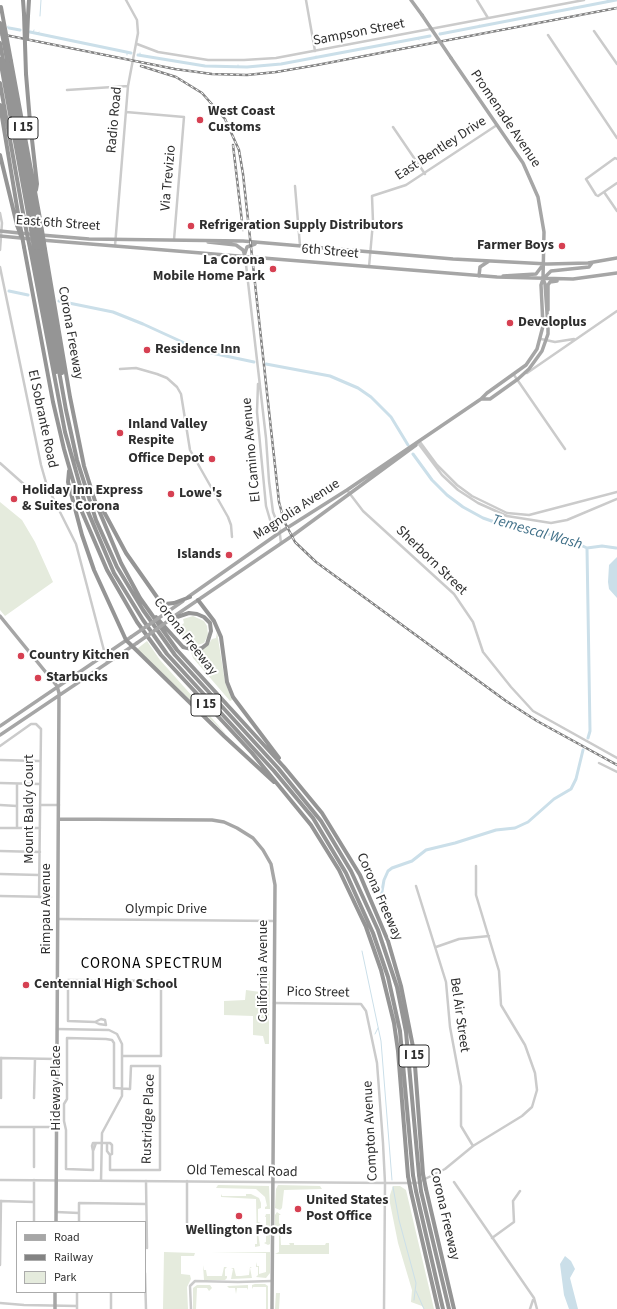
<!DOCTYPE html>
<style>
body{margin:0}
#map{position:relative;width:617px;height:1309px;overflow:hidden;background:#fff;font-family:"Source Sans 3",sans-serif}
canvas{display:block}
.legend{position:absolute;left:16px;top:1221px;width:130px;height:72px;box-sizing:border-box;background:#fff;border:1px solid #ababab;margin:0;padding:5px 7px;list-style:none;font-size:12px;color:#2e2e2e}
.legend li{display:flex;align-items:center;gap:8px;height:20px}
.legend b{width:20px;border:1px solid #ababab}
</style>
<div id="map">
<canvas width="617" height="1309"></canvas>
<ul class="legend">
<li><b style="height:5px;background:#a6a6a6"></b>Road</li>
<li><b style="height:5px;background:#838383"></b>Railway</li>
<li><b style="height:11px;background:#e5ebdd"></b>Park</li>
</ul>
</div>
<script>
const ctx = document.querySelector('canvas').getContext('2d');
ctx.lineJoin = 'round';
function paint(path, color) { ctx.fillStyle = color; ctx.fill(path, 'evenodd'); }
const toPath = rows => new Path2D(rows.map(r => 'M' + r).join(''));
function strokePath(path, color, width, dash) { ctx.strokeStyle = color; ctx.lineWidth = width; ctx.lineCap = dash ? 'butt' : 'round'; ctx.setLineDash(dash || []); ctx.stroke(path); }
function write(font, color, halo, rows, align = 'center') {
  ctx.font = font + ' "Source Sans 3",sans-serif'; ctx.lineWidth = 4; ctx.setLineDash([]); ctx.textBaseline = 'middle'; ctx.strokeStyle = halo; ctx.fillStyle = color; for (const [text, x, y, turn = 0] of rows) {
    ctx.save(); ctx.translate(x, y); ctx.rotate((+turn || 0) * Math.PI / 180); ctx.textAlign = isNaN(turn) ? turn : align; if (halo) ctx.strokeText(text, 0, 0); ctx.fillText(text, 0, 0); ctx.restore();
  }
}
const green = toPath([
 [0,502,22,520,35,542,53,582,5,616,0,610],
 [193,616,204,621,207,626,208,635,204,643,191,647,190,644,184,640,182,635,178,634,176,630,184,623,183,619],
 [217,632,225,682,232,700,230,701,193,658,191,652,198,651,208,645,212,639,216,638],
 [147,641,160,660,227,735,137,649],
 [270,981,269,1018,269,1044,265,1044,263,1036,253,1035,253,1016,224,1015,224,1001,245,1000,246,990,260,992,264,988,265,983],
 [218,1185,269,1186,270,1209,265,1209,265,1207,267,1206,265,1197,256,1189,216,1188],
 [278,1185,320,1186,322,1189,284,1190,282,1208,280,1210,275,1208,276,1189],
 [393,1186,400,1186,406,1190,434,1309,424,1309,422,1306,411,1302,412,1290,398,1243,389,1198],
 [221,1194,222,1196,246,1196,246,1194,251,1194,259,1198,261,1203,261,1208,258,1209,258,1222,261,1223,261,1232,258,1233,260,1246,255,1247,255,1244,257,1244,256,1199,221,1197],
 [277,1212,281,1215,279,1215,279,1223,282,1227,280,1229,281,1245,290,1245,289,1243,294,1243,294,1245,325,1245,326,1243,329,1243,329,1254,275,1254,279,1252,279,1231,275,1227,275,1215],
 [266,1214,270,1214,270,1244,268,1245,264,1243,266,1242,266,1217,265,1217],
 [164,1252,195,1253,194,1256,181,1256,181,1274,190,1275,191,1279,187,1287,188,1309,163,1309],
 [210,1252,270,1252,270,1273,266,1278,256,1277,258,1275,258,1267,256,1267,256,1262,257,1266,259,1266,259,1274,266,1272,266,1253],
 [203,1265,204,1270,206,1270,207,1276,222,1276,224,1267,227,1267,225,1269,225,1276,227,1276,227,1278,225,1280,204,1280],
 [250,1267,252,1267,250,1268,252,1278,231,1279,233,1269,231,1268,234,1268,236,1276,241,1276,249,1275],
 [255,1284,265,1284,268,1286,268,1309,266,1309,266,1287,253,1287,252,1289,252,1285],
 [197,1285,210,1285,212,1288,209,1291,207,1288,197,1288,196,1309,193,1309,193,1288],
 [248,1285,248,1290,247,1288,237,1288,236,1294,241,1295,236,1294,235,1288,229,1288,227,1286],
 [276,1293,280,1293,279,1309,275,1309]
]);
const water = toPath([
 [617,557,617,598,609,589,608,582,609,565],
 [565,1256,571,1261,575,1269,570,1278,578,1309,569,1309,564,1295,560,1264]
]);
const stream = toPath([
 [607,0,608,2],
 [609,0,609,1],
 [574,7,574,9],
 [40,16,41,0],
 [478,27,479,25],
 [7,28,8,26],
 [33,33,34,30],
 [440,33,441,34],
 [38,34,39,32],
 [418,38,419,40],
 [127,55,127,53],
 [140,55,140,53],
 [316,56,316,57],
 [238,65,238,66],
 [362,951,381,1041,392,1180],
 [375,1034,378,1028],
 [393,1187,399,1220,416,1283,414,1300],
 [416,1291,424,1309]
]);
const canal = toPath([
 [9,28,20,30],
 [30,32,131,53],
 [440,34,616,0],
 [138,55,205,66,247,67,281,64,430,36],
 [9,291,28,295],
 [59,301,113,312,143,324,202,351,254,362],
 [266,364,330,376,358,388,371,397,391,417,408,445],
 [413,454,432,480,447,495,463,507,483,518,506,526,563,537,587,548,602,546,616,548],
 [587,548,590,731,588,738],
 [381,897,384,880,388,871,392,868,412,861,426,850,455,843,496,830,515,828,528,822,554,799,571,789,576,779,583,750]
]);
const minor = toPath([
 [306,0,315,51],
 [477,0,488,18],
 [594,31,617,64],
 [548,35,617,138],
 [137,44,158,52,208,60,244,60,276,58,584,0],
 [67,90,128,86],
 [126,112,184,117,174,240],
 [393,127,425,174],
 [617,159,615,158,586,179,596,195,598,196,617,183],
 [295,186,300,246],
 [604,192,617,211],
 [0,213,2,223,0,250],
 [115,246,128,86,138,33,137,20,126,0],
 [245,256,266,438,269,481,273,512,279,527,281,543],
 [0,267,41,465,47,486,76,544,107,662],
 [369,267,373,222,372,196,406,185,497,125],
 [541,339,555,342,574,339],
 [120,369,136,368,157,374,167,378,177,387,181,394,190,450,228,517,231,525,232,537],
 [527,373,617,311],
 [514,375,565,449],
 [258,384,257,412,266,506,273,530,279,533],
 [420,442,437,465,457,485,472,496,507,513,529,515,617,492],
 [418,443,442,475,458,490,478,503,507,516,551,523,567,520,617,499],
 [0,463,27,487,37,488,47,486],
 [347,490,363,511,454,594,473,622,483,652,511,687,533,711,617,758],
 [0,746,31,724,36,724,41,729,39,897],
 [0,760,40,761],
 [599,763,617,772],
 [0,783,40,784],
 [0,805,17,806],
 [40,805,59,805],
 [0,828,40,828],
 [17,828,17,784],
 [0,851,40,852],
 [0,874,39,875],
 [416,886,446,982,450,1027,461,1086,461,1126,473,1146],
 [0,896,51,897],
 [58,919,275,921],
 [436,947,459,939,489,936],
 [274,1003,361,1004,366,1011,377,1063,383,1143,385,1183,384,1309],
 [95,1022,99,1024,106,1025,105,1020,101,1019,95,1022,68,1021,68,980,161,981,161,1056,122,1056],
 [57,1029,109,1030,117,1034,122,1044,122,1096,102,1133,101,1181],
 [0,1058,57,1059],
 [1,1098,1,1058],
 [34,1098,35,1059],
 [0,1127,57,1127],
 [96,1143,93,1151,92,1146,93,1143,110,1143,112,1145,112,1154,110,1155,107,1151,107,1143],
 [93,1151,93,1170,66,1169,66,1130,64,1121,64,1104,67,1099,67,1038,106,1039,112,1040,114,1043,114,1088,130,1089,131,1066,160,1066,160,1170,110,1170,110,1155],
 [34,1167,34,1127],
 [0,1180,389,1183,417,1183,445,1169,473,1146,522,1116,532,1107,537,1090,535,1073,525,1045,501,1005,499,971,476,895,476,866],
 [146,1181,147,1248],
 [454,1182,534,1298,537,1309],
 [0,1201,34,1202],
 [56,1212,79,1213],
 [34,1222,34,1180],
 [79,1222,79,1203,146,1204],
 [187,1231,187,1181],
 [492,1238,514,1222,513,1201,520,1191],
 [0,1265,1,1201],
 [145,1273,146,1309],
 [77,1292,77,1309],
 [0,1303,24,1305,77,1306],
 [111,1309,111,1292],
 [191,1309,190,1286,195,1281,238,1282,272,1281],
 [530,1309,533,1300]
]);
const major = toPath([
 [411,0,422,15],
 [0,231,29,234],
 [41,235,89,239,243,241,453,259,548,264,588,263,617,258],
 [0,236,31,239],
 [41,240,497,277,573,279,617,273],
 [208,242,236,245,243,250,245,256],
 [245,253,247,247,255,244],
 [479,276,480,267,489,261],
 [503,276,536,274,542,266],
 [543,279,551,271,589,267,592,263],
 [548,310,548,285,550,282,557,281],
 [481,399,490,399,518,379,529,369,542,351,548,334,548,327,545,284,543,279],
 [188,597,279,533,347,490,481,399,487,393,526,365,537,349,543,326,541,285,543,279,544,232,538,197,523,163,451,58],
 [163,615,183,601],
 [0,616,57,686,59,693,56,1222],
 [173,617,292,536,416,445],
 [0,726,131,637],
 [0,735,137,643],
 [59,819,212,820,224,822,237,828,253,838,263,850,271,864,275,885,272,1309],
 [55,1309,55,1292]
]);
const highway = toPath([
 [23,0,24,14],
 [28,16,29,0],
 [0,43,33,224],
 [0,59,30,224],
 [7,60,37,224],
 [11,61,41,224],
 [26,74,30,122,37,184,36,190],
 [0,83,25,224],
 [0,105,20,225],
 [0,155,17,225],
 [24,247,53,402,64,449,82,512,107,570,137,622,161,655,252,753,311,825,339,870,366,927,381,970,394,1023,398,1051,408,1176],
 [30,248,65,432,86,507,114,573,143,620,167,654,274,771,313,818,346,873,373,933,388,977,400,1031,413,1175],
 [34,248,56,372],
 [37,248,66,410,77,460,96,520,117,567,143,610,175,655,278,768,321,821,351,871,378,930,397,987,406,1032,419,1175],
 [41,249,62,373],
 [45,249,70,397,84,466,95,501,121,563,140,598,177,650,284,767,322,813,360,875,388,941,401,986,414,1052,423,1174],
 [69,471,68,482,82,535,94,570,126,640,224,736,274,782],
 [97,504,103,510,126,553,159,600,165,604,174,603,190,597],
 [198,600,214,621,221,637,227,682,233,697,279,758],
 [156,617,183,647,196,650,202,648,207,644,211,631,210,623,204,617,197,614,189,613,171,619],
 [426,1189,454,1309],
 [416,1191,443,1309],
 [421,1191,449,1309],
 [411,1192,438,1309]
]);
const rail = toPath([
 [0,34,175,69,212,74,247,75,276,72,317,65,617,8],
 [141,66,176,77,202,93,225,119,239,150,243,174,279,502,284,521,295,542,316,562,506,701,537,721,617,765],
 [233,145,243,230]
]);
const majorBridge = toPath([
 [422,15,451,58],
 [131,637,163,615],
 [137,643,168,621]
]);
const highwayBridge = toPath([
 [1,7,11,61],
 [24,14,26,74],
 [0,23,7,60],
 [27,39,28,16],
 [25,224,30,248],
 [30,224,34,248],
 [33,224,37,248],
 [37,224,41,249],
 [41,224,45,249],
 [17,225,21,236],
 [20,225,24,247],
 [423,1174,426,1189],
 [413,1175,416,1191],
 [419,1175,421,1191],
 [408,1176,411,1192]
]);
const markers = [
 [200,120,4,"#d64052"],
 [191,226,4,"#d64052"],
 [562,246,4,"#d64052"],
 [273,269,4,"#d64052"],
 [510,323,4,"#d64052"],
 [147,350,4,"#d64052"],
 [120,433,4,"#d64052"],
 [212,459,4,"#d64052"],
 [171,494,4,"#d64052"],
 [14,499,4,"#d64052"],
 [229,555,4,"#d64052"],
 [21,656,4,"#d64052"],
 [38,678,4,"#d64052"],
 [26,985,4,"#d64052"],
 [298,1209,4,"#d64052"],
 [239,1216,4,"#d64052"]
];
const shields = [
 [23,128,30],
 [206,705,30],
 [414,1056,30]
];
const shieldNames = [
 ["I 15",23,128],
 ["I 15",206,705],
 ["I 15",414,1056]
];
const streetNames = [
 ["Sampson Street",359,33,-11],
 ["Promenade Avenue",505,119,56],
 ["Radio Road",115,120,-85],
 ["East Bentley Drive",441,149,-33],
 ["Via Trevizio",169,178,-85],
 ["East 6th Street",58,224,4],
 ["6th Street",330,252,5],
 ["Corona Freeway",70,333,80],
 ["El Sobrante Road",42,419,78],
 ["El Camino Avenue",252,450,-95],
 ["Magnolia Avenue",297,510,-33],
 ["Sherborn Street",431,561,44],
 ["Corona Freeway",185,637,52],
 ["Mount Baldy Court",30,809,-90],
 ["Corona Freeway",379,897,66],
 ["Rimpau Avenue",47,909,-90],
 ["Olympic Drive",166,910],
 ["California Avenue",264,971,-90],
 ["Pico Street",318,993,1],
 ["Bel Air Street",459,1015,82],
 ["Hideway Place",57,1088,-90],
 ["Rustridge Place",149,1119,-88],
 ["Compton Avenue",371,1131,-93],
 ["Old Temescal Road",242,1172,1],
 ["Corona Freeway",444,1214,77]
];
const poiNames = [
 ["West Coast",208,112],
 ["Customs",208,128],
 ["Refrigeration Supply Distributors",199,226],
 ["Farmer Boys",554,246,"right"],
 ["La Corona",265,261,"right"],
 ["Mobile Home Park",265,277,"right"],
 ["Developlus",518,323],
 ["Residence Inn",155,350],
 ["Inland Valley",128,425],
 ["Respite",128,441],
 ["Office Depot",204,459,"right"],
 ["Holiday Inn Express",22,491],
 ["& Suites Corona",22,507],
 ["Lowe's",179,494],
 ["Islands",221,555,"right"],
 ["Country Kitchen",29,656],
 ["Starbucks",46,678],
 ["Centennial High School",34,985],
 ["United States",306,1201],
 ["Post Office",306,1217],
 ["Wellington Foods",239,1231,"center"]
];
const waterNames = [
 ["Temescal Wash",537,533,16]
];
const neighbourhoodNames = [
 ["CORONA SPECTRUM",152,965]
];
paint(green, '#e5ebdd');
paint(water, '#cbdfe9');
strokePath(stream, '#cbdfe9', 1);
strokePath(canal, '#cbdfe9', 3);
strokePath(minor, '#cbcbcb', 2.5);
strokePath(major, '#a6a6a6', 3.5);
strokePath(highway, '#959595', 4);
strokePath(rail, '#838383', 2.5);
strokePath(rail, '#fff', 1, [3]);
strokePath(majorBridge, '#a6a6a6', 3.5);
strokePath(highwayBridge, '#959595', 4);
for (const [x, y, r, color] of markers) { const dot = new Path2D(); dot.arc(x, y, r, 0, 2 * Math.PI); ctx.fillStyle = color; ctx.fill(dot); strokePath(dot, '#fff', 1.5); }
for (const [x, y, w] of shields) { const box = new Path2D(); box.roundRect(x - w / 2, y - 11, w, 22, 3); ctx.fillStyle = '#fff'; ctx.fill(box); strokePath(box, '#2e2e2e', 1); }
write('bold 13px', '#2e2e2e', null, shieldNames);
write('14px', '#2e2e2e', '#fff', streetNames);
write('bold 14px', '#2e2e2e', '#fff', poiNames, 'left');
write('italic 15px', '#43728a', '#fff', waterNames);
ctx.letterSpacing = '1px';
write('15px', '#000', '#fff', neighbourhoodNames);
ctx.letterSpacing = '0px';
</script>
